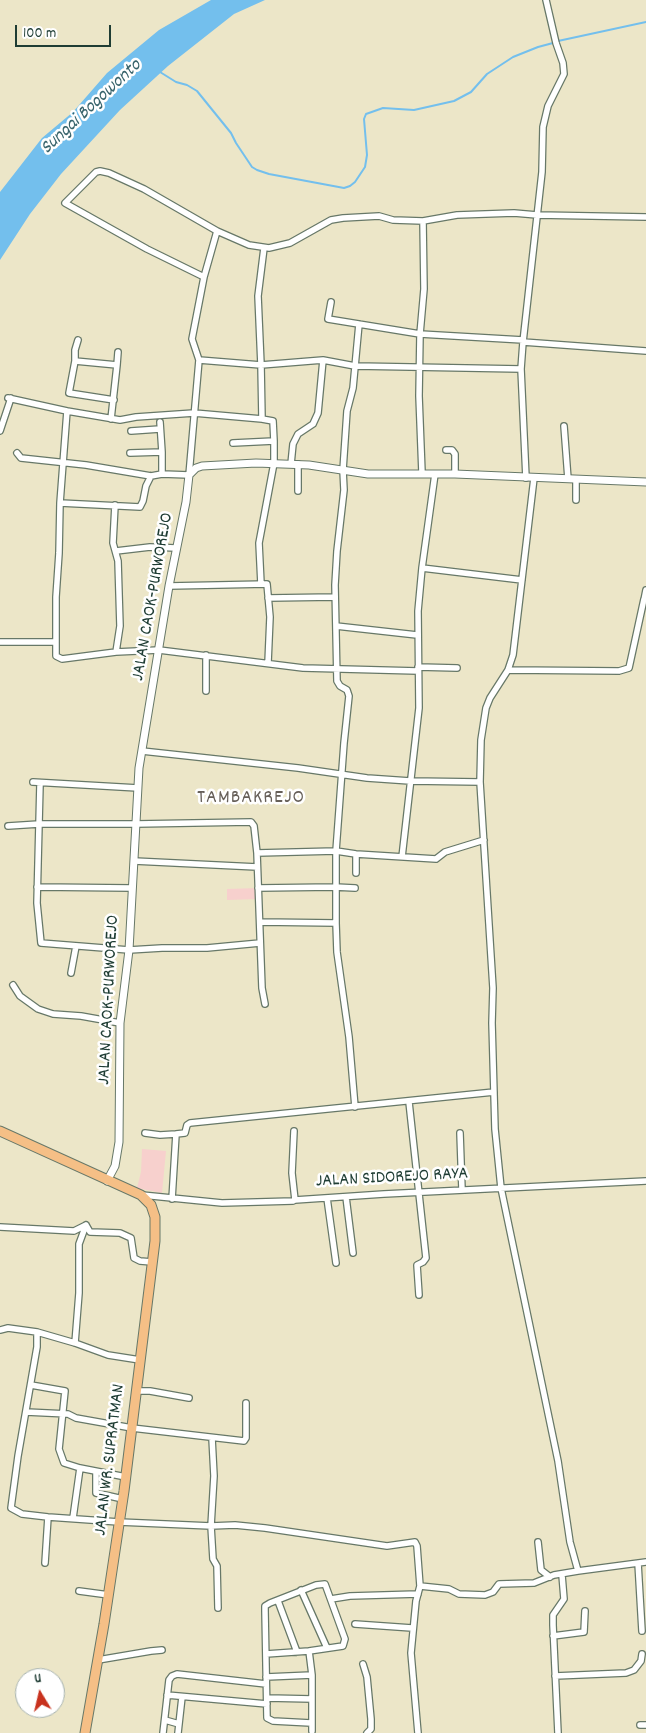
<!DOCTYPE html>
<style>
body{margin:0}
#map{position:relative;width:646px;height:1733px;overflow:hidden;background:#ece6c8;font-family:Dekko,sans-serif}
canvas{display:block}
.north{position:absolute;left:15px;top:1668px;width:50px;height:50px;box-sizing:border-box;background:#fff;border:1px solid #a5b1ae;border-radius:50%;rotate:351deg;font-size:14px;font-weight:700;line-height:20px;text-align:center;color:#1f3d34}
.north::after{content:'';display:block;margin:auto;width:18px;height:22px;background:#c8321e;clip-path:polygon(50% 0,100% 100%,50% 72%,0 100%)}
.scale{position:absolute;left:15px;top:25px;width:96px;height:22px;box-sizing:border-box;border:2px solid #1f3d34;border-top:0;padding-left:6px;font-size:15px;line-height:18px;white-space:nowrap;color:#1f3d34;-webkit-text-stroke:4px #fff;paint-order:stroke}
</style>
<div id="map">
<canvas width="646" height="1733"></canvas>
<div class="north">U</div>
<div class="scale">100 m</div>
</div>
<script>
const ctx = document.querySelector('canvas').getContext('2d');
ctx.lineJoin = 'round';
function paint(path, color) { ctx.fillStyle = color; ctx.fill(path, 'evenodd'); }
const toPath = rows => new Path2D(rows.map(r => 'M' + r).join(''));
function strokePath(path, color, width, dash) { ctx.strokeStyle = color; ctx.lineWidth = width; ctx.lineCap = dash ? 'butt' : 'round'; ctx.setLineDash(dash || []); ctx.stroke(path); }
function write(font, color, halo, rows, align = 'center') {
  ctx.font = font + ' Dekko,sans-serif'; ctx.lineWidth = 5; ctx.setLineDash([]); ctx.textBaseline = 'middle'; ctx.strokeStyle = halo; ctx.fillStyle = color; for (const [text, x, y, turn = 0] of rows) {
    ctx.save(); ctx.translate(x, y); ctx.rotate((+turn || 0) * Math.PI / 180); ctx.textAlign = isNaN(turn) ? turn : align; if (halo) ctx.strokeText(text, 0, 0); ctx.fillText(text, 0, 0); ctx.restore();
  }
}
const built = toPath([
 [258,888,258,899,227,900,227,889],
 [142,1149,166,1151,162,1193,137,1188,141,1172]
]);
const water = toPath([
 [211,0,265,0,234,14,168,66,120,110,61,174,30,214,0,260,0,192,42,138,73,112,107,73,159,30]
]);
const stream = toPath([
 [558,41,646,22],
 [160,72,176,82,187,85,197,91,231,133,236,143,252,167,257,170,269,174,344,188,350,186,355,182,365,167,367,155,364,119,366,114,383,108,414,110,454,101,471,92,487,74,513,57,538,47,553,43]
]);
const minor = toPath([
 [100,171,109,173,144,189,217,231,204,277,147,249,65,203,96,172,100,171],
 [217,231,249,245,269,248,290,243,331,220,343,218,379,216,393,220,423,221,457,215,514,213,537,215,646,217],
 [264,248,258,296,261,365,262,419,194,413,136,417,120,420,67,411,60,503,59,553,56,597,56,656,62,659,116,652,159,650,303,668,418,671],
 [331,302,328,319,420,334,523,340],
 [78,340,75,350,75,361,117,365,111,419],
 [523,342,646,351],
 [199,360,261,365,323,360,355,366,521,369],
 [75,361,69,393,114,400],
 [117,365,118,352],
 [8,398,67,411],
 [564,426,568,479],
 [0,431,11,398],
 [131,431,160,429],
 [233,443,274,441],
 [446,450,452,450,455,454,455,474],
 [162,452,162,474],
 [17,453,21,458,86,465,151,476,162,474,189,475,199,360,192,339,204,277],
 [130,453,162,452,160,422],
 [291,464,293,444,298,434,313,424,318,413,323,360],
 [422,473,419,396,420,334,424,289,423,221],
 [435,474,422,568,522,580],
 [526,478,521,369,523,342,542,172,543,127,548,106,564,74,563,63,556,43,546,0],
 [298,491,298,464],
 [576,500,576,480],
 [60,503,140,507,143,501,146,486,151,476],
 [115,505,113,543,118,561,120,626,116,652],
 [116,551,150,547,176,548],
 [261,584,259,543,274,463,274,441,273,421,262,419],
 [169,586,267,584,270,617,268,663],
 [268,598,335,597],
 [644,600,646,590],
 [336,626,417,635],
 [0,642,56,642],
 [206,655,206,691],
 [418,667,457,668],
 [508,670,619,671,629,668,644,599],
 [142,751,298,768,367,778,410,781,480,782,493,988,492,1023,495,1129,501,1188,558,1461,570,1542,578,1571,646,1562],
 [33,782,138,788],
 [480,782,481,740,486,708,490,698,508,670,513,655,534,478],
 [40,784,37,903,41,943,129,950,162,948,207,948,260,943],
 [8,826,39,824,136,824,251,822,254,826,257,853,262,988,265,1004],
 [257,853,336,851,356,854,436,859,445,852,484,840],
 [402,857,419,708,418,611,422,568],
 [134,861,257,867],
 [356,873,356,854],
 [37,887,131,888],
 [258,888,335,887,355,888],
 [260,922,336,923,336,851,344,743,349,696,347,690,340,686,337,681,335,585,337,551,344,490,343,470,347,411,353,388,359,324],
 [336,923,337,952,349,1037,355,1107],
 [71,973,76,946],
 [13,985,20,996,38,1009,53,1014,81,1016,120,1023],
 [409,1102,426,1258,423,1262,417,1265,419,1295],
 [294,1131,292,1173,295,1200],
 [145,1133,160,1135,176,1134,172,1199],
 [460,1133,462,1190],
 [176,1134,185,1133,187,1125,190,1123,494,1092],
 [142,1195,222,1203,293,1201,295,1200,384,1194,646,1181],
 [346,1197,353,1253],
 [327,1198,336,1263],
 [0,1227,74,1231,86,1225,90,1232,120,1233,131,1238,134,1258,140,1261,152,1262],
 [0,1330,8,1328,37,1332,75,1343,108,1355,140,1360],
 [37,1332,37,1347,18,1456,11,1508,22,1514,48,1517,119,1522,211,1526,235,1525,265,1528,387,1546,415,1542,417,1546,420,1586,416,1601,411,1653,418,1733],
 [75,1343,79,1293,79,1244,86,1225],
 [31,1385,65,1391,59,1449,64,1463,80,1468,126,1477],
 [136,1391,150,1391,189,1398],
 [26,1412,68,1414,76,1418,132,1428,244,1441,246,1438,246,1403],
 [212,1438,214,1476,211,1526,213,1559,217,1566,218,1608],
 [96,1472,96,1493,123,1499],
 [73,1518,80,1468],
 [538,1542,541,1570,550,1577],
 [45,1563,48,1517],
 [638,1563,642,1631],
 [420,1586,449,1589,459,1594,485,1595,493,1592,499,1584,534,1583,554,1575,578,1571],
 [301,1590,327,1648],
 [79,1591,109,1595],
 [331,1599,350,1596,418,1594],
 [278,1601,297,1652],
 [355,1624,412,1628],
 [553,1636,584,1632,585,1611],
 [266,1654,309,1651],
 [98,1660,151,1651,162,1650],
 [363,1664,367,1677,371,1719,371,1729,367,1733],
 [555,1676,626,1673,634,1670,641,1661,642,1654],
 [266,1677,312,1675],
 [167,1695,267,1704],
 [267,1698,312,1699],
 [165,1720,179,1724],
 [311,1723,273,1721,267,1718,265,1611,265,1606,270,1603,316,1585,325,1584,345,1639,343,1646,309,1651,312,1675,312,1731],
 [640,1725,646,1725],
 [163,1733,169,1680,172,1676,177,1674,266,1684],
 [178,1733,182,1697],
 [558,1733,553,1625,553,1615,564,1599,562,1575]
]);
const tertiary = toPath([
 [107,1181,115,1166,119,1142,120,1023,129,950,139,768,169,586,186,502,189,475,196,468,202,466,256,463,309,465,368,474,455,474,646,482]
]);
const primary = toPath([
 [0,1131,141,1195,151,1205,155,1217,155,1241,124,1491,104,1624,85,1733]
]);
const streetNames = [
 ["JALAN CAOK-PURWOREJO",154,597,-80],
 ["JALAN CAOK-PURWOREJO",110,1000,-87],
 ["JALAN SIDOREJO RAYA",392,1179,-3],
 ["JALAN WR. SUPRATMAN",111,1460,-83]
];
const waterNames = [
 ["Sungai Bogowonto",92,108,-43]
];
const quarterNames = [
 ["TAMBAKREJO",251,799]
];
paint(built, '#f7d0cd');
paint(water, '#73bfed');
strokePath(stream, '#73bfed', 2);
strokePath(minor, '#677868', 8);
strokePath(tertiary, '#677868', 9);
strokePath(primary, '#677868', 11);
strokePath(minor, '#fff', 5.5);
strokePath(tertiary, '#fff', 7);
strokePath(primary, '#f5bf86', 9);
write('18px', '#1f3d34', '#fff', streetNames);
write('italic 19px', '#38646c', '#fff', waterNames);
ctx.letterSpacing = '1px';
write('20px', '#665f58', '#fff', quarterNames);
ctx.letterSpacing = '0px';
</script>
